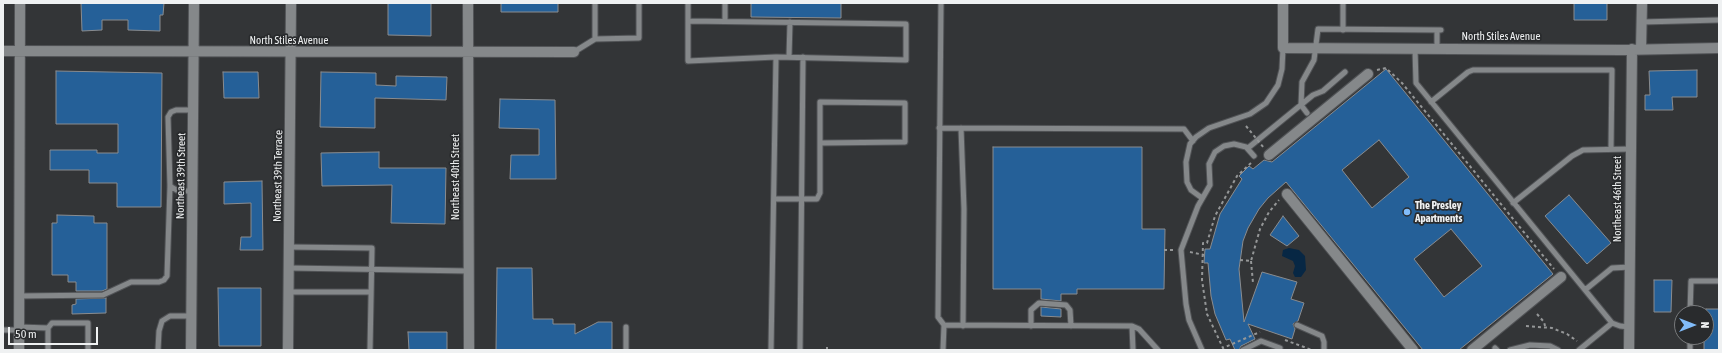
<!DOCTYPE html>
<style>
body{margin:0}
#map{position:relative;width:1722px;height:353px;overflow:hidden;background:#333537;font-family:"Asap Condensed",sans-serif}
canvas{display:block}
.frame{position:absolute;inset:0;border:4px solid #eff1f2;pointer-events:none}
.north{position:absolute;left:1674px;top:305px;width:40px;height:40px;box-sizing:border-box;background:#292b2d;border:1px solid #787a7c;border-radius:50%;rotate:90deg;font-size:11px;font-weight:700;line-height:16px;text-align:center;color:#eff1f2}
.north::after{content:'';display:block;margin:auto;width:14px;height:18px;background:#81bcfa;clip-path:polygon(50% 0,100% 100%,50% 72%,0 100%)}
.scale{position:absolute;left:8px;top:327px;width:90px;height:18px;box-sizing:border-box;border:2px solid #eff1f2;border-top:0;padding-left:5px;font-size:12px;line-height:14px;white-space:nowrap;color:#eff1f2;-webkit-text-stroke:3px #292b2d;paint-order:stroke}
</style>
<div id="map">
<canvas width="1722" height="353"></canvas>
<div class="frame"></div>
<div class="north">N</div>
<div class="scale">50 m</div>
</div>
<script>
const ctx = document.querySelector('canvas').getContext('2d');
ctx.lineJoin = 'round';
function paint(path, color) { ctx.fillStyle = color; ctx.fill(path, 'evenodd'); }
const toPath = rows => new Path2D(rows.map(r => 'M' + r).join(''));
function strokePath(path, color, width, dash) { ctx.strokeStyle = color; ctx.lineWidth = width; ctx.lineCap = dash ? 'butt' : 'round'; ctx.setLineDash(dash || []); ctx.stroke(path); }
function write(font, color, halo, rows, align = 'center') {
  ctx.font = font + ' "Asap Condensed",sans-serif'; ctx.lineWidth = 3.5; ctx.setLineDash([]); ctx.textBaseline = 'middle'; ctx.strokeStyle = halo; ctx.fillStyle = color; for (const [text, x, y, turn = 0] of rows) {
    ctx.save(); ctx.translate(x, y); ctx.rotate((+turn || 0) * Math.PI / 180); ctx.textAlign = isNaN(turn) ? turn : align; if (halo) ctx.strokeText(text, 0, 0); ctx.fillText(text, 0, 0); ctx.restore();
  }
}
const water = toPath([
 [1289,248,1299,250,1305,256,1306,270,1301,277,1295,277,1293,273,1295,266,1293,261,1282,256,1283,250]
]);
const building = toPath([
 [81,3,164,3,163,15,160,15,160,31,128,30,128,20,102,20,102,30,82,31,81,3],
 [388,3,431,3,431,36,388,35,388,3],
 [501,3,558,3,558,12,501,12,501,3],
 [751,3,841,3,841,18,751,17,751,3],
 [1574,3,1607,3,1607,20,1574,20,1574,3],
 [1386,69,1553,274,1459,350,1423,350,1286,182,1268,198,1259,209,1248,228,1243,241,1239,269,1244,322,1262,272,1297,282,1291,299,1304,303,1298,321,1293,324,1295,329,1292,339,1248,324,1255,339,1241,346,1239,350,1235,350,1230,339,1226,340,1215,314,1211,296,1208,263,1204,263,1205,249,1210,249,1220,214,1242,179,1239,176,1249,166,1253,169,1264,160,1272,162,1386,69],
 [1379,140,1409,177,1372,208,1342,170,1379,140],
 [1451,229,1482,266,1444,297,1414,259,1451,229],
 [1697,70,1697,97,1672,97,1673,110,1645,110,1645,95,1650,95,1649,71,1697,70],
 [56,71,162,73,161,207,117,207,117,183,89,183,89,170,50,170,50,150,97,150,97,153,118,153,118,124,56,124,56,71],
 [223,72,258,72,259,98,224,98,223,72],
 [321,72,376,73,376,85,396,86,396,76,447,77,446,100,375,98,375,128,320,127,321,72],
 [500,99,555,100,556,179,510,179,511,155,539,155,539,129,499,128,500,99],
 [993,147,1142,147,1142,229,1165,229,1164,289,1077,289,1077,294,1061,294,1061,301,1041,299,1041,289,993,289,993,147],
 [379,152,379,168,446,168,445,224,391,223,392,185,322,186,321,153,379,152],
 [262,181,263,250,240,250,241,237,251,237,251,203,224,204,224,182,262,181],
 [1569,195,1611,243,1587,264,1545,216,1569,195],
 [57,215,94,216,94,223,107,223,107,289,102,291,76,291,76,282,68,282,68,275,52,275,52,223,57,223,57,215],
 [1283,216,1299,236,1287,246,1270,235,1283,216],
 [497,268,532,268,533,319,553,319,553,324,575,324,575,334,598,322,612,322,612,350,496,350,497,268],
 [1654,280,1672,280,1671,312,1654,312,1654,280],
 [218,288,261,288,261,346,219,346,218,288],
 [106,298,106,313,72,314,72,305,76,304,76,299,106,298],
 [1041,307,1061,309,1061,317,1041,316,1041,307],
 [1706,309,1719,309,1719,350,1704,350,1704,337,1706,337,1706,309],
 [408,332,447,332,447,350,409,350,408,332]
]);
const path = toPath([
 [1377,70,1386,68,1402,83,1554,269],
 [1251,163,1237,176,1215,216,1207,243,1203,243,1202,280,1207,314,1223,348,1260,332],
 [1164,250,1173,250],
 [1190,252,1204,255],
 [1240,260,1251,261,1260,229,1269,212,1279,200],
 [1251,261,1253,283],
 [1537,314,1544,322,1545,326],
 [1526,326,1552,328,1567,334,1577,341],
 [1285,340,1312,350],
 [827,347,827,350]
]);
const lane = toPath([
 [595,3,595,39,639,38,639,3],
 [688,3,688,21],
 [941,3,938,317,944,325,943,350],
 [688,21,906,24,906,60,776,57,688,61,688,21],
 [725,21,725,3],
 [1642,22,1719,20],
 [1343,30,1343,3],
 [1415,49,1416,83,1612,323,1620,326,1630,327],
 [1437,49,1437,30],
 [574,52,595,39],
 [789,57,790,22],
 [1431,102,1468,72,1473,70,1612,70,1611,148],
 [1307,113,1301,105,1302,82,1314,60,1318,29,1441,30],
 [939,128,1184,129,1193,141],
 [961,128,964,209,963,326],
 [1248,148,1313,95,1323,91,1345,72],
 [170,186,178,191,193,191],
 [1202,198,1191,190,1187,182,1186,162,1190,144,1196,137,1209,128,1250,114,1266,103,1278,85,1282,69,1283,48],
 [774,199,817,199,820,193,820,102,905,103,905,142,820,143],
 [1513,203,1572,156,1583,150,1631,149],
 [289,247,372,248,370,350],
 [289,268,469,271],
 [1585,290,1612,268,1630,267],
 [289,292,371,292],
 [19,296,103,295,131,282,159,282,164,280,167,276,170,186,168,117,171,112,176,110,194,110],
 [1690,313,1691,281,1719,281],
 [944,325,1132,326,1139,329,1158,350],
 [1297,325,1322,336,1324,342,1324,350],
 [1031,326,1031,310,1039,303,1066,305,1070,310,1071,326],
 [1132,326,1133,350],
 [19,327,48,328],
 [3,330,19,330],
 [1495,348,1497,350],
 [48,350,48,328,52,323,88,323,88,350],
 [158,350,159,331,162,321,170,316,192,316],
 [626,350,626,327],
 [771,350,776,57],
 [800,350,803,57],
 [1202,350,1189,320,1186,304,1181,250,1198,206,1210,185,1209,164,1215,152,1224,146,1234,144,1246,147,1254,156],
 [1243,350,1261,341,1280,348],
 [1510,350,1530,345,1550,346,1558,350],
 [1579,350,1612,323],
 [1690,350,1690,337]
]);
const street = toPath([
 [468,3,469,350],
 [1283,3,1283,48,1621,50,1719,48],
 [1641,49,1642,3],
 [3,51,574,52],
 [1269,155,1368,74],
 [1287,194,1413,350],
 [19,350,20,3],
 [191,350,194,3],
 [288,350,291,3],
 [1472,350,1561,277],
 [1629,350,1632,49]
]);
const pathBridge = toPath([
 [1246,126,1264,148]
]);
const markers = [
 [1407,212,4,"#81bcfa"]
];
const streetNames = [
 ["North Stiles Avenue",1501,37],
 ["North Stiles Avenue",289,41],
 ["Northeast 39th Street",181,176,-89],
 ["Northeast 39th Terrace",278,176,-89],
 ["Northeast 40th Street",456,177,-90],
 ["Northeast 46th Street",1618,199,-90]
];
const poiNames = [
 ["The Presley",1415,206],
 ["Apartments",1415,219]
];
paint(water, '#072744');
paint(building, '#256098');
strokePath(building, '#8a8c8f', 1);
strokePath(lane, '#515356', 7);
strokePath(street, '#515356', 12);
strokePath(path, '#959798', 2, [3, 3]);
strokePath(lane, '#85888a', 5);
strokePath(street, '#85888a', 10);
strokePath(pathBridge, '#959798', 2, [3, 3]);
for (const [x, y, r, color] of markers) { const dot = new Path2D(); dot.arc(x, y, r, 0, 2 * Math.PI); ctx.fillStyle = color; ctx.fill(dot); strokePath(dot, '#292b2d', 1.5); }
write('11px', '#eff1f2', '#292b2d', streetNames);
write('bold 11px', '#eff1f2', '#292b2d', poiNames, 'left');
</script>
